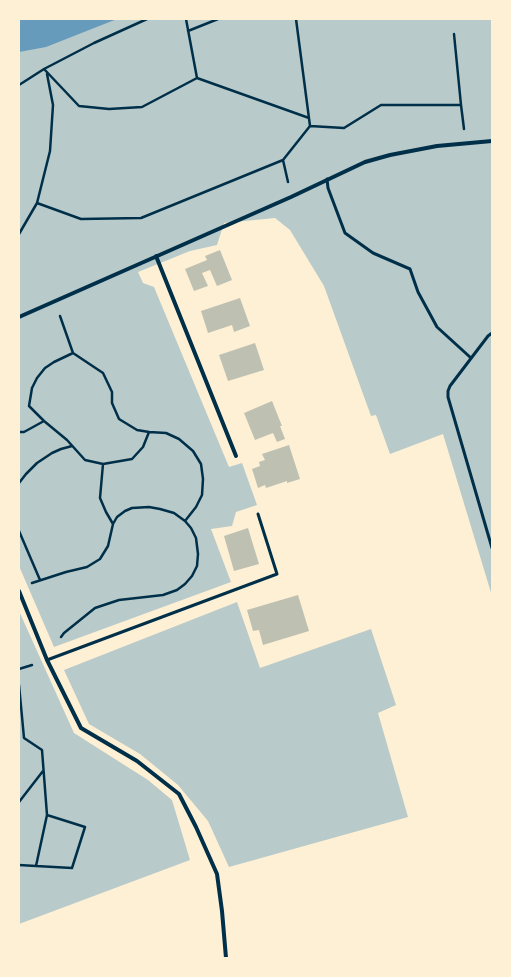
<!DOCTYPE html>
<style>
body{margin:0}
#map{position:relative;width:511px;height:977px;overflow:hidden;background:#fdf0d5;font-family:Raleway,sans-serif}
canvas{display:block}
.frame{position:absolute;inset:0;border:20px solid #fdf0d5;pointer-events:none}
</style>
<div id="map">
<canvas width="511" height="977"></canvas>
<div class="frame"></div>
</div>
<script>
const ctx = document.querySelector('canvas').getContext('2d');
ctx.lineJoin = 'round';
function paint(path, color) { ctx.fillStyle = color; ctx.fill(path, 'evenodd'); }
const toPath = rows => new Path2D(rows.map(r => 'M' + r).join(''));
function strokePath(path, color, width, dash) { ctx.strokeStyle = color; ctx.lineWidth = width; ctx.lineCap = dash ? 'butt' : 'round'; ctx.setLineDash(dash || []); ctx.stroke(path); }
const green = toPath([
 [19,19,492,19,492,596,443,434,390,454,376,415,371,416,324,286,290,230,275,218,224,223,217,245,190,251,138,272,143,283,154,287,229,467,242,463,257,505,236,512,232,526,211,529,231,582,54,647,19,566],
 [237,602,260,668,371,629,396,705,378,713,408,817,229,867,208,821,178,785,140,754,89,724,64,670],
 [19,611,74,733,148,780,172,800,190,860,19,924]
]);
const water = toPath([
 [19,19,117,19,46,47,19,52]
]);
const building = toPath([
 [220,250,232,280,217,286,210,270,202,273,208,286,194,291,185,269,207,260,205,256],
 [240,298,250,326,234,332,232,325,208,333,201,311],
 [255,343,264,370,228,381,219,355],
 [272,401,282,426,280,426,285,439,277,442,273,433,255,440,244,413],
 [289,445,300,479,287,483,287,481,266,488,265,485,258,488,252,469,260,466,259,462,265,460,262,454],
 [248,528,259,564,234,571,224,536],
 [298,595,309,631,263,645,259,630,253,631,247,610]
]);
const path = toPath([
 [188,31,218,19],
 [454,34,461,105],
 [44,69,79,106,109,109,142,107,197,78,186,19],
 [197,78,309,118],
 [19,85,44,69,94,43,147,19],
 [310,126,344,128,381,105,461,105,464,129],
 [288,182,283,160,310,126,296,19],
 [37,203,81,219,141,218,283,160],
 [19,234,37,203,50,151,53,105,47,74],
 [60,316,73,353],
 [73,353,103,373,112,392,112,403,119,419,137,430,149,432,143,447,132,459,103,464,85,460,67,440,44,421,29,406,32,388,37,378,45,368,54,362,73,353],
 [19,432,24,432,44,421],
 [149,432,166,433,179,439,193,451,201,464,203,479,202,495,196,507,185,521],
 [103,464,100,498,106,512,113,524],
 [19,483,26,474,37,463,52,453,61,449,72,446],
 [19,531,40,580],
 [32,583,66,572,87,567,100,559,108,546,113,524,117,517,125,511,132,508,149,507,160,509,174,513,185,521,191,528,196,538,198,554,197,566,192,576,185,584,177,590,163,595,119,600,95,608,64,633,61,637],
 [19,669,32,665],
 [19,685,24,738,42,750,47,815],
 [19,802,43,771],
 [19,865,36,866,72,868,85,827,47,815,36,866]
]);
const service = toPath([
 [327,179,328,188,345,233,373,253,410,269,418,292,437,327,471,358],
 [492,333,488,336,450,386,448,391,448,397,492,548],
 [47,660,277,574,258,514]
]);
const minor = toPath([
 [156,256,236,456],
 [19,317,291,197,365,162,390,155,437,146,492,141],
 [19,591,47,660,81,728,137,761,179,794,196,827,217,874,222,911,226,958]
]);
paint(green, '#b9caca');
paint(water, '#669bbc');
paint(building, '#bec0b2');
strokePath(path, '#003049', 2.5);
strokePath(service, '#003049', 3);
strokePath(minor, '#003049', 4);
</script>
